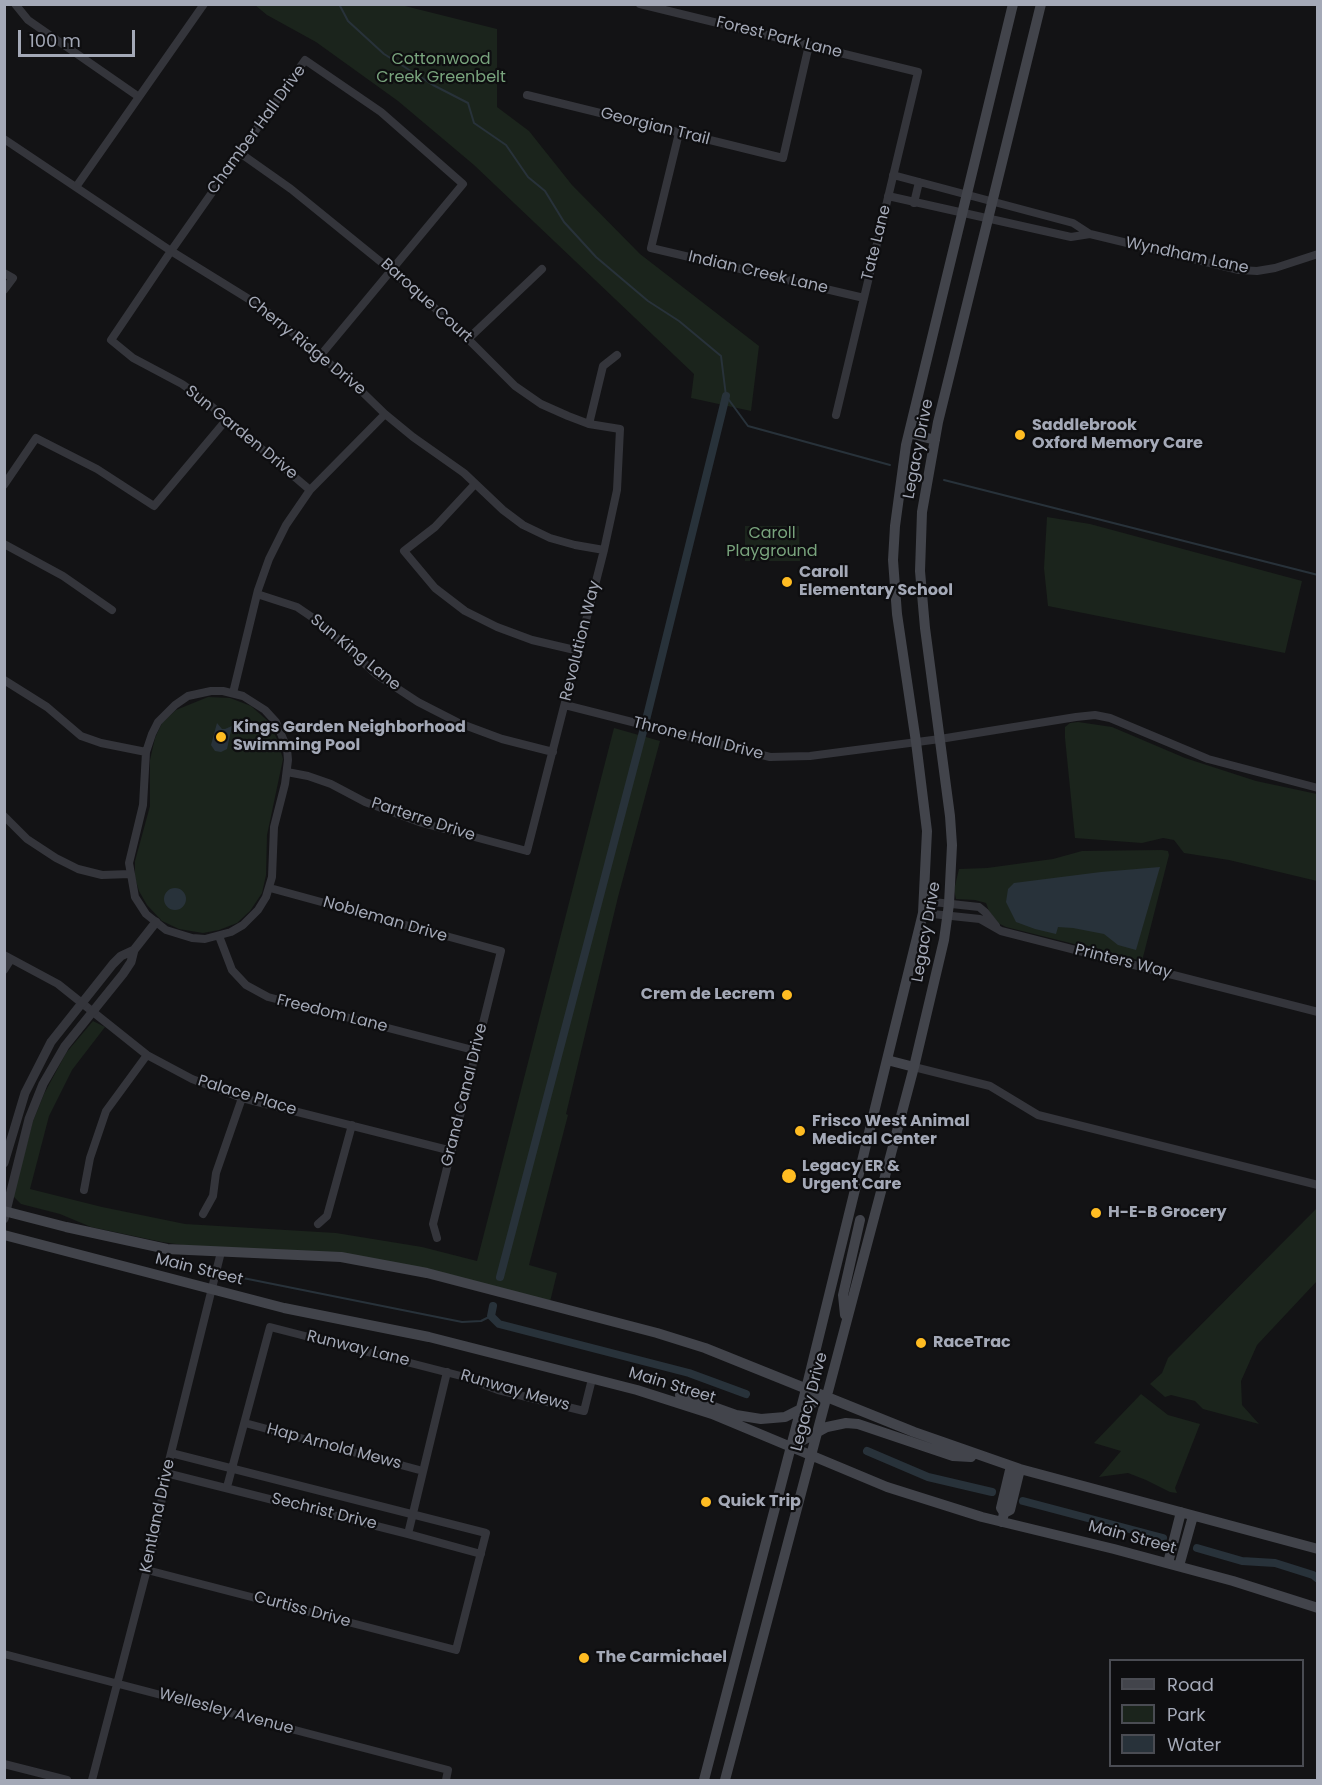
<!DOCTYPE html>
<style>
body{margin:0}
#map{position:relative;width:1322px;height:1785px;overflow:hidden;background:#131315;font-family:Poppins,sans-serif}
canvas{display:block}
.frame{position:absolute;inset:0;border:6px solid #a4a9b7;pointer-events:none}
.legend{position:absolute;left:1109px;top:1659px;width:195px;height:108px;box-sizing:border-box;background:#0e0e10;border:2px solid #4a4c53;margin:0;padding:8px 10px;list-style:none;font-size:18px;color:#a4a9b7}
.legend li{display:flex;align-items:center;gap:12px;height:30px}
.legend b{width:30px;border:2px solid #4a4c53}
.scale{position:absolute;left:18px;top:30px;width:117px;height:27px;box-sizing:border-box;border:3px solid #a4a9b7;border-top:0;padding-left:8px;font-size:18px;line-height:21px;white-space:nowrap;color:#a4a9b7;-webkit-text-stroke:4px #0e0e10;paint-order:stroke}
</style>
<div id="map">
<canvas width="1322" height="1785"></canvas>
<div class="frame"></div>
<ul class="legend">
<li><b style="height:8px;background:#42444b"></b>Road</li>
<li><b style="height:16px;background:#1b241c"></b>Park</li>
<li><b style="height:16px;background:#28323a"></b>Water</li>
</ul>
<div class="scale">100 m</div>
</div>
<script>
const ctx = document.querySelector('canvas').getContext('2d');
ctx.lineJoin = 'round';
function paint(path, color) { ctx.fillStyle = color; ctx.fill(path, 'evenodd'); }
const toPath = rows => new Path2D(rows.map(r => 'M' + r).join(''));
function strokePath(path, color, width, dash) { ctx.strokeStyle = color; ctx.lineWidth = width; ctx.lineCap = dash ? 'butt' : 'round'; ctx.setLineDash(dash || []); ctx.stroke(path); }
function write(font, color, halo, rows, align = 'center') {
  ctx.font = font + ' Poppins,sans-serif'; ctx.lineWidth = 4.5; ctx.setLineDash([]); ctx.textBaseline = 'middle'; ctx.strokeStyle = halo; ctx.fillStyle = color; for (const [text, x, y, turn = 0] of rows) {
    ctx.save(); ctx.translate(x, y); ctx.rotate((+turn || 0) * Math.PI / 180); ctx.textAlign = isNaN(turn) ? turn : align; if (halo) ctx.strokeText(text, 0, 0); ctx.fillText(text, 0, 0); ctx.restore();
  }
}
const green = toPath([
 [255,5,401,5,497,29,497,107,529,131,572,185,640,254,759,346,751,411,691,398,694,374,474,165,398,101,316,42,267,15],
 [1047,517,1090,524,1302,581,1285,653,1048,606,1044,568],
 [745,526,799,526,800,561,745,561],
 [208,697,230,698,251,706,268,721,277,739,283,759,267,835,266,875,262,893,250,911,237,923,219,930,203,933,179,929,162,921,147,905,139,891,135,878,135,861,150,806,150,760,155,738,162,723,176,710],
 [1078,722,1112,727,1185,758,1256,781,1317,794,1317,881,1229,860,1184,853,1174,840,1163,838,1142,843,1075,838,1065,738,1065,727,1070,723],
 [614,728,660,741,618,897,566,1114,568,1115,529,1265,557,1273,550,1302,417,1268,203,1248,162,1242,91,1227,60,1214,21,1204,13,1196,33,1121,44,1094,66,1053,93,1021,105,1027,72,1070,49,1116,30,1189,102,1207,185,1224,336,1233,422,1247,477,1261],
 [1162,850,1168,851,1169,855,1142,961,1006,927,998,923,989,911,986,903,975,900,956,899,954,890,959,869,987,868,1053,859,1082,851],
 [1317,1208,1317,1281,1257,1345,1241,1381,1242,1405,1259,1424,1203,1409,1195,1401,1171,1395,1165,1397,1150,1384,1162,1373,1168,1358],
 [1141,1394,1168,1415,1200,1424,1175,1488,1177,1493,1170,1492,1146,1480,1128,1473,1099,1477,1121,1451,1094,1443]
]);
const water = toPath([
 [217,723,222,729,225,729,232,726,227,749,221,752,215,751,211,745],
 [1160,867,1136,950,1118,945,1104,934,1073,928,1058,927,1056,934,1035,929,1016,922,1006,902,1008,889,1014,883,1101,872],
 '164 899a11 11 0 1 1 22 0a11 11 0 1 1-22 0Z'
]);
const stream = toPath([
 [339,4,348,21,384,54,433,85,468,103,474,123,506,145,528,177,545,191,564,222,596,257,648,301,679,321,721,356,726,396,748,426,890,465],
 [944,480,1318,575],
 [243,1278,462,1322,481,1321,491,1316]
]);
const canal = toPath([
 [500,1277,645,724,726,396],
 [493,1306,491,1316,499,1324,689,1373,746,1394],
 [867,1451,928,1477,992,1492],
 [1023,1501,1163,1538],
 [1197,1548,1242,1561,1275,1563,1313,1575,1318,1579]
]);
const minor = toPath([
 [15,4,28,20,139,97],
 [640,4,918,72,836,415],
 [527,95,783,158,809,45],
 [679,133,651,248,864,298],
 [4,139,171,251,260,306,352,382,385,414,413,437,464,473,503,510,523,525,550,538,575,545,604,550],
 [240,153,291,189,392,271,452,323,515,386,541,404,568,416,589,424,620,429,617,490,604,550,527,851,422,823,365,802,331,784,308,776,287,772],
 [893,175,1073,223,1090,234,1239,270,1257,271,1275,268,1318,254],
 [76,187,204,4],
 [888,196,1071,237,1090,234],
 [914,203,919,182],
 [4,273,13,278,4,290],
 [468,339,542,269],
 [589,424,603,366,617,355],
 [475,484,435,527,404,551,435,588,465,611,497,627,532,640,579,651],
 [4,485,36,438,97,469,154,506,227,419],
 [310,490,203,399,182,384,133,358,111,340,171,251,305,60,381,112,463,184,320,356],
 [4,544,63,576,112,610],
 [257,594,297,607,319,622,377,675,418,702,459,723,502,739,553,752],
 [4,680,47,707,81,736,101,743,146,752],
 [211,691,223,691,243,696,265,710,276,722,287,748,288,760,285,784,274,827,272,877,266,897,258,910,243,925,231,932,205,939,192,938,166,930,146,914,135,897,129,863,143,805,146,752,152,734,158,722,175,705,188,696,211,691],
 [233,693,258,590,269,559,286,525,310,490,385,414],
 [565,705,770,757,810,756,940,739,1076,717,1095,715,1110,718,1208,759,1318,788],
 [4,816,27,839,56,858,78,869,102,875,130,874],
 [270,888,501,951,433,1224,437,1238],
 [924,901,979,907,985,912,996,926],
 [923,913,980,919,1001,931,1318,1012],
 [219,936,232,970,246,985,268,997,477,1051],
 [4,955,58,984,147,1055,192,1079,242,1098,452,1151],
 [4,970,11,959],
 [914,1067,990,1086,1038,1115,1318,1185],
 [84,1190,90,1158,106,1111,147,1055],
 [203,1214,213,1196,216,1173,242,1098],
 [318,1224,327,1216,352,1125],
 [245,1423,423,1471],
 [166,1473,408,1534,481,1554],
 [227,1487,270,1327,461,1376,498,1390,584,1411,592,1379],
 [408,1534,447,1372],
 [147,1570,456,1650,486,1533,171,1453],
 [4,1654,448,1770,446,1780],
 [4,1764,67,1780],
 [92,1780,156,1535,166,1473,221,1252]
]);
const tertiary = toPath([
 [4,1163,25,1093,51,1042,113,964,121,956,134,950,156,922],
 [4,1219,29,1119,43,1084,65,1046,123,974,131,962,134,950]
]);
const secondary = toPath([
 [909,433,935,440],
 [887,1060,914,1067],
 [4,1211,66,1227,167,1249,341,1257,427,1273,657,1333,705,1348,914,1432,1020,1469,1318,1549],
 [4,1235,284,1308,429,1337,637,1390,712,1414,887,1487,982,1517,1114,1549,1233,1581,1318,1608],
 [845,1315,843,1295,860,1220],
 [680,1395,736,1415,761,1419,785,1417,827,1396],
 [791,1447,827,1427,846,1423,858,1424,953,1456,971,1457],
 [1004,1513,1010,1510,1020,1469],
 [1002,1522,1004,1513,1001,1508,1011,1466],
 [1168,1563,1181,1512],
 [1179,1566,1193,1516],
 [704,1780,806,1389,923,913,927,831,916,742,897,614,893,560,895,526,906,445,1013,4],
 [725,1780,914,1067,944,940,949,904,952,845,950,816,925,628,920,571,922,512,938,422,1041,4]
]);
const markers = [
 [1020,435,6,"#ffbc22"],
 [787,582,6,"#ffbc22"],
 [221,737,6,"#ffbc22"],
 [787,995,6,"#ffbc22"],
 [800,1131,6,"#ffbc22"],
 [789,1176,8,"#ffbc22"],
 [1096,1213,6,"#ffbc22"],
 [921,1343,6,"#ffbc22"],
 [706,1502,6,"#ffbc22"],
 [584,1658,6,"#ffbc22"]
];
const streetNames = [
 ["Forest Park Lane",779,38,14],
 ["Georgian Trail",655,127,14],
 ["Chamber Hall Drive",257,130,-54],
 ["Tate Lane",877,243,-76],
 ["Wyndham Lane",1187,256,12],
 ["Indian Creek Lane",758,273,13],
 ["Baroque Court",426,301,42],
 ["Cherry Ridge Drive",306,346,39],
 ["Sun Garden Drive",241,433,39],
 ["Legacy Drive",919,449,-79],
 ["Revolution Way",581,641,-76],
 ["Sun King Lane",355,653,39],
 ["Throne Hall Drive",698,739,14],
 ["Parterre Drive",423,820,18],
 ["Nobleman Drive",385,920,16],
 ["Legacy Drive",927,932,-80],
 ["Printers Way",1123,962,14],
 ["Freedom Lane",332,1014,14],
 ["Grand Canal Drive",465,1095,-76],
 ["Palace Place",247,1096,17],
 ["Main Street",199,1270,14],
 ["Runway Lane",358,1349,14],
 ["Main Street",672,1386,17],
 ["Runway Mews",515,1391,16],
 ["Legacy Drive",810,1402,-75],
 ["Hap Arnold Mews",334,1447,15],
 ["Sechrist Drive",324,1512,14],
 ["Kentland Drive",158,1516,-78],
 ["Main Street",1132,1538,15],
 ["Curtiss Drive",302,1610,15],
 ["Wellesley Avenue",226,1712,15]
];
const parkNames = [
 ["Cottonwood",441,60],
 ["Creek Greenbelt",441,78],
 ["Caroll",772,534],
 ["Playground",772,552]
];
const poiNames = [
 ["Saddlebrook",1032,426],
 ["Oxford Memory Care",1032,444],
 ["Caroll",799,573],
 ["Elementary School",799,591],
 ["Kings Garden Neighborhood",233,728],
 ["Swimming Pool",233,746],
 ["Crem de Lecrem",775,995,"right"],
 ["Frisco West Animal",812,1122],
 ["Medical Center",812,1140],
 ["Legacy ER &",802,1167],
 ["Urgent Care",802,1185],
 ["H-E-B Grocery",1108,1213],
 ["RaceTrac",933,1343],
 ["Quick Trip",718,1502],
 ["The Carmichael",596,1658]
];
paint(green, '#1b241c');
paint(water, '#28323a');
strokePath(stream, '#28323a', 2);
strokePath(canal, '#28323a', 8);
strokePath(minor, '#34353b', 8);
strokePath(tertiary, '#34353b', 9);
strokePath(secondary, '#42444b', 10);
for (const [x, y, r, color] of markers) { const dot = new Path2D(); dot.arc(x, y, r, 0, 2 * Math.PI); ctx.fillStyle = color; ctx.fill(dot); strokePath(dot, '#0e0e10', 2); }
write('16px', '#a4a9b7', '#0e0e10', streetNames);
write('16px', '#79a47d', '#0e0e10', parkNames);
write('bold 16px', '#a4a9b7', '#0e0e10', poiNames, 'left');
</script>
